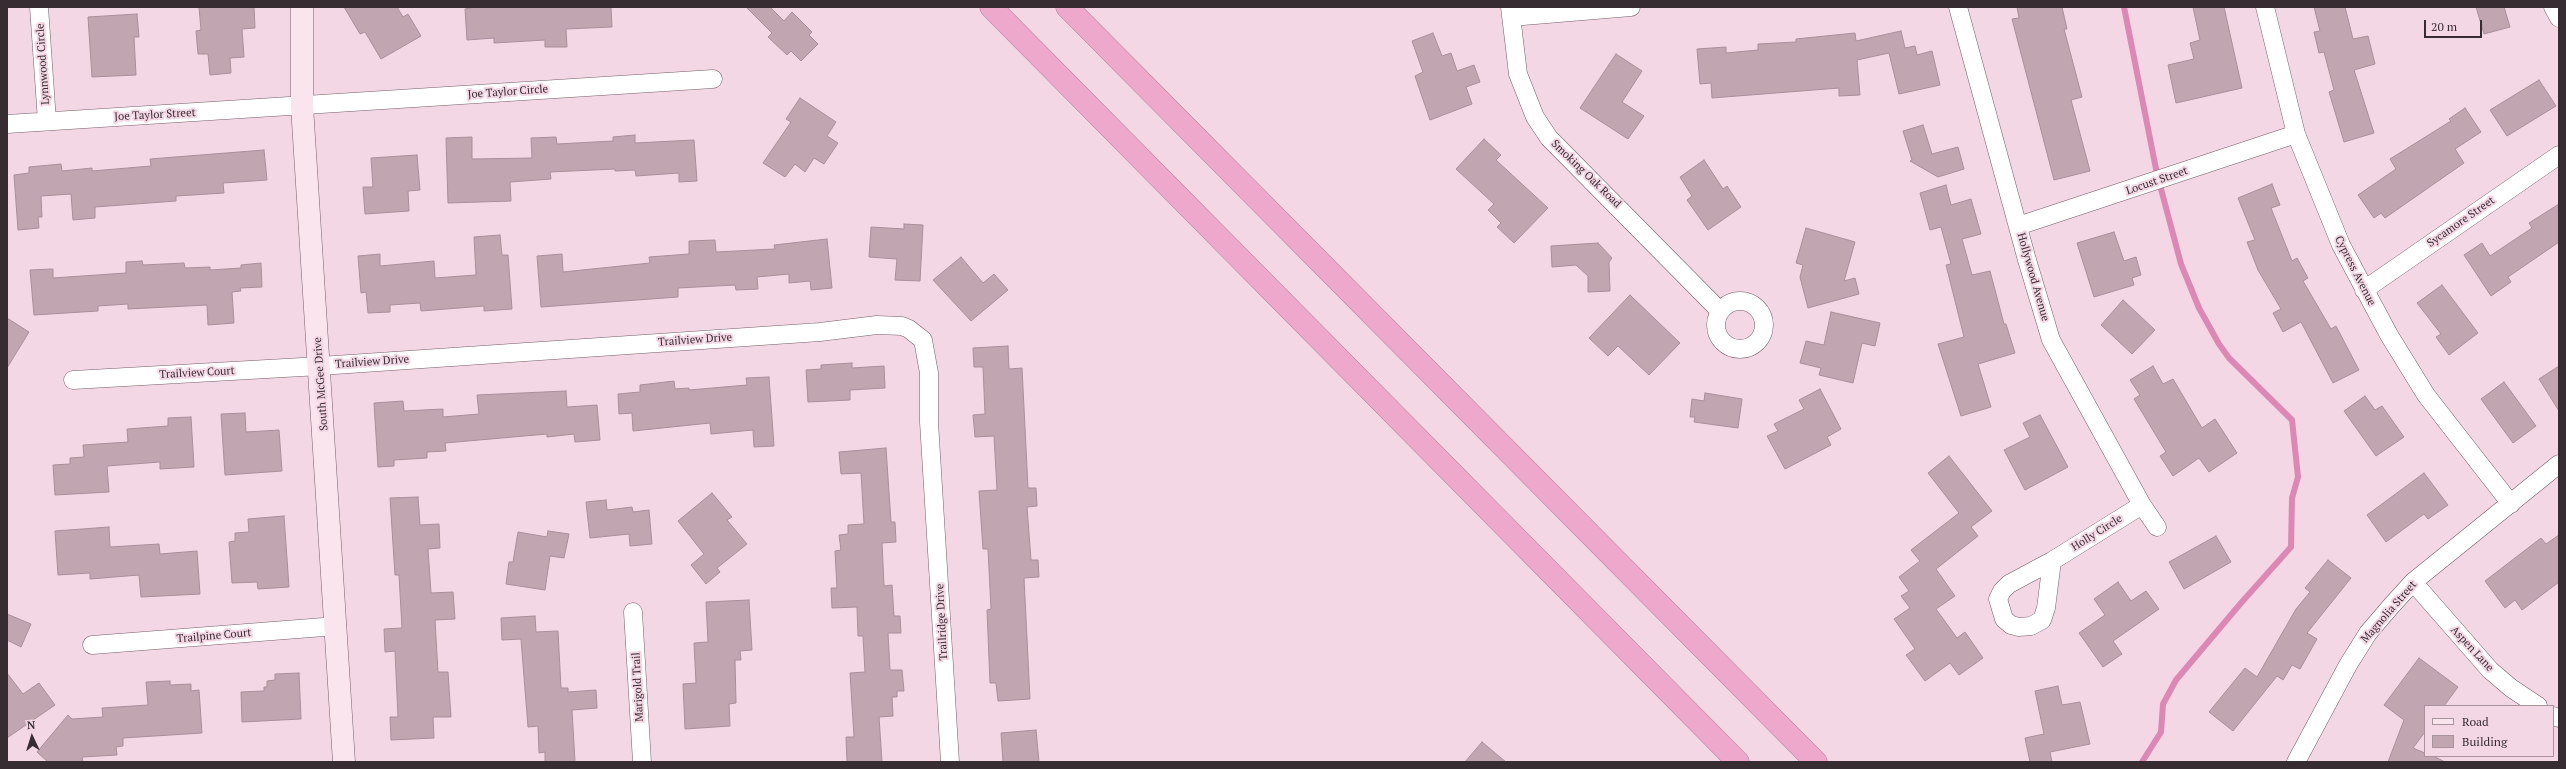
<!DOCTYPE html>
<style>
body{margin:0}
#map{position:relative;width:2566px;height:769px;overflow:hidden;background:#f3d7e4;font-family:"PT Serif",serif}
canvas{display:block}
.frame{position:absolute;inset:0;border:8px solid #372c31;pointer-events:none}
.legend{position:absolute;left:2424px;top:705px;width:130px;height:52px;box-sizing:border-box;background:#f3d7e4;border:1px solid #a8939c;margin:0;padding:5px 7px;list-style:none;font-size:12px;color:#372c31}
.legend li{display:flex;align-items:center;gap:8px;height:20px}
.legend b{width:20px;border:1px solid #a8939c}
.north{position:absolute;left:12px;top:717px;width:40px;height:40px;-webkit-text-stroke:3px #f3d7e4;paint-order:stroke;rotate:356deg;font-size:11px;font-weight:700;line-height:16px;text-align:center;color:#372c31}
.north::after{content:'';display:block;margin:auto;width:14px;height:18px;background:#372c31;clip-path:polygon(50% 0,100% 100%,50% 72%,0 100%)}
.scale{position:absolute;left:2424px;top:20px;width:58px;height:18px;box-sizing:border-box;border:2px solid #372c31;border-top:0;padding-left:5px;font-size:12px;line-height:14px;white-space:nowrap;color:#372c31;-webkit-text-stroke:3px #f3d7e4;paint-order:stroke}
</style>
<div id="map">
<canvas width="2566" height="769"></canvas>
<div class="frame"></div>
<ul class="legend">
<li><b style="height:5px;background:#fae5ef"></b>Road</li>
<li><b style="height:11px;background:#c1a6b2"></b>Building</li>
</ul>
<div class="north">N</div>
<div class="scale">20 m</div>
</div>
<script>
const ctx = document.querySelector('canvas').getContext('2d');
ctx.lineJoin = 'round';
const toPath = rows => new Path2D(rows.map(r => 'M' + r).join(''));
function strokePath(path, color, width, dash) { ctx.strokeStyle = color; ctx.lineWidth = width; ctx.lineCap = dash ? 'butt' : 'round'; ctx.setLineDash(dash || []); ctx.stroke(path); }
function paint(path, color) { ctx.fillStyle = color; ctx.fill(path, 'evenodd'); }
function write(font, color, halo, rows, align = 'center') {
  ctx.font = font + ' "PT Serif",serif'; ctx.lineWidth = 4; ctx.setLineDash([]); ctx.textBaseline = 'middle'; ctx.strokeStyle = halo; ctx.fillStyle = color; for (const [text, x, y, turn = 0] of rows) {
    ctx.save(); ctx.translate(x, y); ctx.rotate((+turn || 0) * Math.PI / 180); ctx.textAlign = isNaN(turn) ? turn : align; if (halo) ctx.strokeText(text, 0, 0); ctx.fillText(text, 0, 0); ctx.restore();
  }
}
const stream = toPath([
 [2124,7,2157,174,2181,264,2199,308,2219,344,2229,358,2292,420,2298,477,2292,498,2291,547,2241,603,2176,680,2163,704,2161,732,2142,762]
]);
const building = toPath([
 [199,7,254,7,255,28,242,29,244,57,230,58,231,73,210,75,208,54,198,54,196,31,201,30,199,7],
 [344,7,397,7,403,17,408,14,421,36,381,59,365,32,360,34,344,7],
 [475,7,611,7,612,27,566,29,567,47,545,47,545,40,494,43,494,38,467,40,465,9,475,7],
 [746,7,770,7,784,21,792,12,812,32,809,35,818,44,801,61,791,51,787,55,768,37,772,33,746,7],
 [2017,7,2062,7,2067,29,2064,29,2082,97,2071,100,2090,171,2054,180,2012,19,2019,18,2017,7],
 [2193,7,2224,7,2242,88,2176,103,2168,65,2194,59,2190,43,2200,40,2193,7],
 [2314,7,2345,7,2353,39,2368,36,2375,64,2354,70,2374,133,2344,142,2329,92,2334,90,2324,52,2319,53,2314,32,2320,31,2314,7],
 [2476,7,2504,7,2510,27,2484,34,2476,7],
 [137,14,139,37,134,37,136,75,92,77,88,17,137,14],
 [1901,31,1905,48,1915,46,1917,55,1932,51,1940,85,1899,94,1889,53,1857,60,1860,95,1839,96,1839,88,1712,98,1711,83,1700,84,1697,49,1726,47,1726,53,1758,50,1758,44,1796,42,1796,39,1855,33,1856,41,1901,31],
 [1433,33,1442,56,1451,53,1457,71,1474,65,1480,82,1466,87,1472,104,1430,120,1415,76,1423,72,1412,41,1433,33],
 [1616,54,1642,71,1622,102,1644,116,1628,139,1580,108,1616,54],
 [2539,80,2556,106,2507,136,2490,110,2539,80],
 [800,98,836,122,827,136,838,143,824,164,814,158,805,172,795,164,785,177,763,163,791,122,786,119,800,98],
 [2465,108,2481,132,2455,149,2464,163,2385,218,2381,213,2374,218,2358,195,2396,169,2390,159,2451,121,2449,119,2465,108],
 [1923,125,1932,154,1958,147,1964,169,1938,177,1910,161,1912,160,1903,131,1923,125],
 [635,135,635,143,694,140,697,181,679,182,679,173,636,176,635,170,615,171,615,169,550,172,551,179,510,182,511,201,448,203,446,138,472,137,472,159,532,158,531,138,556,137,557,144,613,141,613,137,635,135],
 [1484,139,1501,155,1496,160,1548,208,1514,243,1497,227,1501,223,1488,210,1494,204,1456,169,1484,139],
 [264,150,267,180,223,183,224,193,176,196,176,201,95,207,95,218,73,220,71,194,41,196,42,217,38,217,39,228,18,230,14,175,29,173,29,167,61,164,62,171,92,168,92,171,151,166,150,159,264,150],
 [417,155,420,190,408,191,409,211,365,214,363,187,373,187,371,158,417,155],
 [1704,160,1723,189,1727,186,1741,207,1708,230,1687,200,1692,196,1680,177,1704,160],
 [2272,184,2280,205,2271,208,2292,261,2297,258,2308,278,2303,281,2331,329,2336,326,2359,370,2333,383,2301,322,2283,332,2273,313,2281,309,2258,270,2247,242,2255,240,2238,198,2272,184],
 [1946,185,1951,205,1971,199,1981,234,1962,239,1972,275,1990,271,2004,324,2006,324,2015,353,1978,364,1991,407,1961,416,1938,344,1964,337,1946,265,1951,264,1941,227,1930,230,1920,193,1946,185],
 [2559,204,2559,242,2508,277,2511,282,2491,296,2464,255,2482,243,2490,256,2532,228,2529,223,2559,204],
 [904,224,923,225,920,281,895,280,897,259,869,257,871,227,904,229,904,224],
 [1806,228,1855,242,1844,281,1855,278,1859,294,1808,308,1800,277,1803,265,1796,263,1806,228],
 [2114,232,2124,261,2136,257,2141,275,2132,278,2134,285,2094,297,2077,243,2114,232],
 [500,235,502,255,508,255,512,309,484,311,484,306,421,311,420,303,390,305,390,312,368,313,366,292,361,293,358,256,380,254,380,266,434,261,435,278,476,275,474,237,500,235],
 [827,239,832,288,811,290,810,281,789,283,789,274,757,277,758,289,736,290,735,285,678,288,678,297,541,307,537,256,562,254,563,272,650,263,649,257,689,254,689,241,715,240,716,252,775,249,774,245,827,239],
 [1598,243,1612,258,1609,262,1610,291,1588,292,1588,276,1576,265,1552,267,1551,246,1598,243],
 [961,257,983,283,994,274,1008,290,971,321,933,280,961,257],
 [142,261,143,265,184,263,185,268,210,267,210,270,241,268,241,265,261,263,262,287,240,288,241,291,232,292,234,323,208,325,207,305,128,309,128,304,98,306,98,311,34,315,30,270,53,269,53,278,126,273,126,262,142,261],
 [2442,285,2478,333,2449,355,2436,337,2441,334,2417,303,2442,285],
 [1630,295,1680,343,1649,375,1618,346,1608,356,1589,338,1630,295],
 [2123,300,2155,330,2132,354,2101,325,2123,300],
 [1831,312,1880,323,1875,346,1862,343,1853,383,1819,375,1821,368,1800,363,1806,341,1824,345,1831,312],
 [7,318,29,332,7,368,7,318],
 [1008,346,1009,369,1022,368,1028,488,1036,488,1037,506,1027,507,1031,560,1038,560,1039,577,1024,578,1030,699,998,701,996,683,990,683,987,610,991,609,988,549,983,549,979,491,997,490,994,436,975,437,973,415,985,414,983,367,974,367,973,348,1008,346],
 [852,363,852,368,884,366,885,388,850,390,850,400,808,402,806,370,821,369,821,365,852,363],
 [2153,366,2163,384,2173,379,2202,428,2215,419,2237,453,2209,472,2199,458,2173,476,2160,456,2166,452,2134,399,2140,395,2130,380,2153,366],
 [2559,366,2559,411,2539,379,2559,366],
 [769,377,774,446,754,447,753,430,711,434,710,423,633,431,632,413,619,414,618,394,640,392,640,385,674,381,675,389,689,388,689,390,747,385,746,378,769,377],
 [2504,382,2536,426,2513,443,2481,399,2504,382],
 [1820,389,1841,429,1827,437,1831,445,1785,469,1767,436,1778,431,1774,424,1804,409,1799,400,1820,389],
 [566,391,567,407,597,405,600,440,575,442,574,434,547,437,547,434,445,443,446,451,427,452,427,458,394,460,394,466,378,467,374,403,403,401,404,411,443,409,443,417,479,414,477,395,566,391],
 [1705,393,1742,399,1738,428,1694,422,1695,417,1690,417,1692,399,1704,401,1705,393],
 [2365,396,2375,410,2382,406,2404,437,2376,456,2344,411,2365,396],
 [245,413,246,432,279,430,282,471,225,475,221,414,245,413],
 [2040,415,2068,467,2025,490,2004,450,2030,437,2023,423,2040,415],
 [191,417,194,467,160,469,160,462,107,466,109,492,55,495,53,465,70,464,70,458,84,457,83,445,128,442,127,429,168,426,168,418,191,417],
 [886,448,891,522,895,522,896,542,882,543,884,586,892,585,894,616,900,616,901,633,888,633,890,670,902,670,904,691,897,691,897,697,892,697,893,716,879,717,882,762,847,762,846,737,854,737,850,673,865,672,863,636,858,636,857,607,832,608,831,588,837,588,835,551,841,550,839,535,848,534,848,525,864,524,861,473,841,474,839,452,886,448],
 [1949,456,1992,511,1971,527,1978,536,1936,569,1955,596,1936,609,1957,638,1965,632,1983,658,1959,675,1950,663,1925,681,1906,655,1915,649,1894,619,1910,608,1901,596,1909,591,1899,577,1920,561,1911,550,1959,513,1928,473,1949,456],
 [2424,473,2448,505,2428,519,2424,514,2386,542,2367,515,2424,473],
 [712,493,732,517,727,520,747,544,717,568,720,572,706,584,691,565,704,554,678,521,712,493],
 [418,497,420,525,439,524,440,548,428,549,431,593,453,592,455,619,435,620,438,672,448,672,451,717,433,717,434,738,391,740,390,717,398,717,395,651,385,652,384,629,402,628,399,575,395,575,390,498,418,497],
 [606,500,607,510,632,507,633,512,649,510,652,544,630,546,629,534,590,538,586,502,606,500],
 [284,516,289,587,258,589,257,582,232,583,229,542,235,541,235,533,249,532,248,519,284,516],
 [109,527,110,547,159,544,160,554,197,551,200,594,141,597,139,575,90,579,90,573,58,575,55,531,109,527],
 [548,531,569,534,564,558,550,556,545,590,506,584,509,562,513,562,518,532,547,537,548,531],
 [2559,535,2559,582,2522,610,2515,600,2505,608,2485,581,2541,538,2546,544,2559,535],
 [2216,536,2231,562,2184,589,2169,562,2216,536],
 [2328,560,2351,578,2307,633,2317,639,2300,669,2292,665,2283,680,2277,676,2233,731,2209,712,2245,668,2257,677,2296,609,2310,592,2305,588,2328,560],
 [2118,582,2131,601,2146,591,2159,609,2113,641,2122,654,2103,667,2079,633,2105,615,2094,599,2118,582],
 [749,600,752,650,740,651,741,660,735,660,736,703,729,704,730,726,685,729,683,684,696,683,694,643,708,642,706,602,749,600],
 [7,614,31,624,21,647,7,640,7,614],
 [535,616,536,632,558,631,561,688,568,688,568,692,596,690,597,708,572,710,575,762,545,762,545,752,539,753,538,726,528,727,521,639,502,640,501,618,535,616],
 [2419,658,2458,687,2444,706,2425,706,2425,732,2413,748,2425,753,2425,756,2433,756,2445,762,2388,762,2404,720,2384,705,2419,658],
 [7,673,23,694,39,683,55,705,7,738,7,673],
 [299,673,301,719,242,722,241,692,264,691,264,687,267,687,267,681,275,680,275,674,299,673],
 [170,681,170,685,191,684,191,691,199,690,202,733,123,738,123,746,116,747,117,755,82,757,83,762,48,762,37,752,68,715,72,719,103,717,102,708,148,705,146,682,170,681],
 [2058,686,2062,705,2080,702,2090,744,2050,752,2052,762,2030,762,2025,738,2044,734,2035,691,2058,686],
 [1036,730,1039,762,1003,762,1001,733,1036,730],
 [1482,742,1506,762,1465,762,1482,742]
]);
const street = toPath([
 [39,7,47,121],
 [1510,7,1518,74,1535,117,1549,138,1720,311],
 [1958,7,2027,260,2051,340,2142,505,2157,527],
 [2265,7,2296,134,2341,245,2389,335,2426,395,2511,504],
 [2553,7,2559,18],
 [1511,17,1631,7],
 [7,124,713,79],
 [2018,226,2296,134],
 [2364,290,2559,155],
 '1716 325a24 24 0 1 1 48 0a24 24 0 1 1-48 0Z',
 [73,380,320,366,820,332,877,325,902,326,909,329,923,340,929,373,929,422,950,762],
 [2052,561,2046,608,2042,620,2031,626,2019,627,2011,625,2004,619,1998,599,2002,591,2009,584,2052,561,2142,505],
 [2413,582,2490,670,2511,688,2538,706],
 [633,612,642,762],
 [92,645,337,626],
 [2553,716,2559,718],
 [2296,762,2348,665,2368,633,2392,605,2413,582,2559,464]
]);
const secondary = toPath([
 [302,7,302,106,344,762]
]);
const highway = toPath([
 [991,7,1738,762],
 [1067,7,1816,762]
]);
const streetNames = [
 ["Lynnwood Circle",43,64,-94],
 ["Joe Taylor Circle",508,92,-4],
 ["Joe Taylor Street",155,115,-3],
 ["Smoking Oak Road",1586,174,44],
 ["Locust Street",2157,181,-19],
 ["Sycamore Street",2461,222,-35],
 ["Cypress Avenue",2355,271,63],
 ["Hollywood Avenue",2033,277,74],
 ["Trailview Drive",695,340,-4],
 ["Trailview Drive",372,362,-4],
 ["Trailview Court",197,373,-3],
 ["South McGee Drive",321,384,-94],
 ["Holly Circle",2097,533,-32],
 ["Magnolia Street",2389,612,-49],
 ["Trailridge Drive",942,622,-93],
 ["Trailpine Court",214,636,-5],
 ["Aspen Lane",2472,649,47],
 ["Marigold Trail",638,687,-93]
];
strokePath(stream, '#dd87b4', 6);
paint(building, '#c1a6b2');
strokePath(building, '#a88e9b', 1);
strokePath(street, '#765e69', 19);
strokePath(secondary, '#765e69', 23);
strokePath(highway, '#ae7d95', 23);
strokePath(street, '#fff', 18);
strokePath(secondary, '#fae5ef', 22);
strokePath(highway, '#eea8cb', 22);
write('11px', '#372c31', '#f3d7e4', streetNames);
</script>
